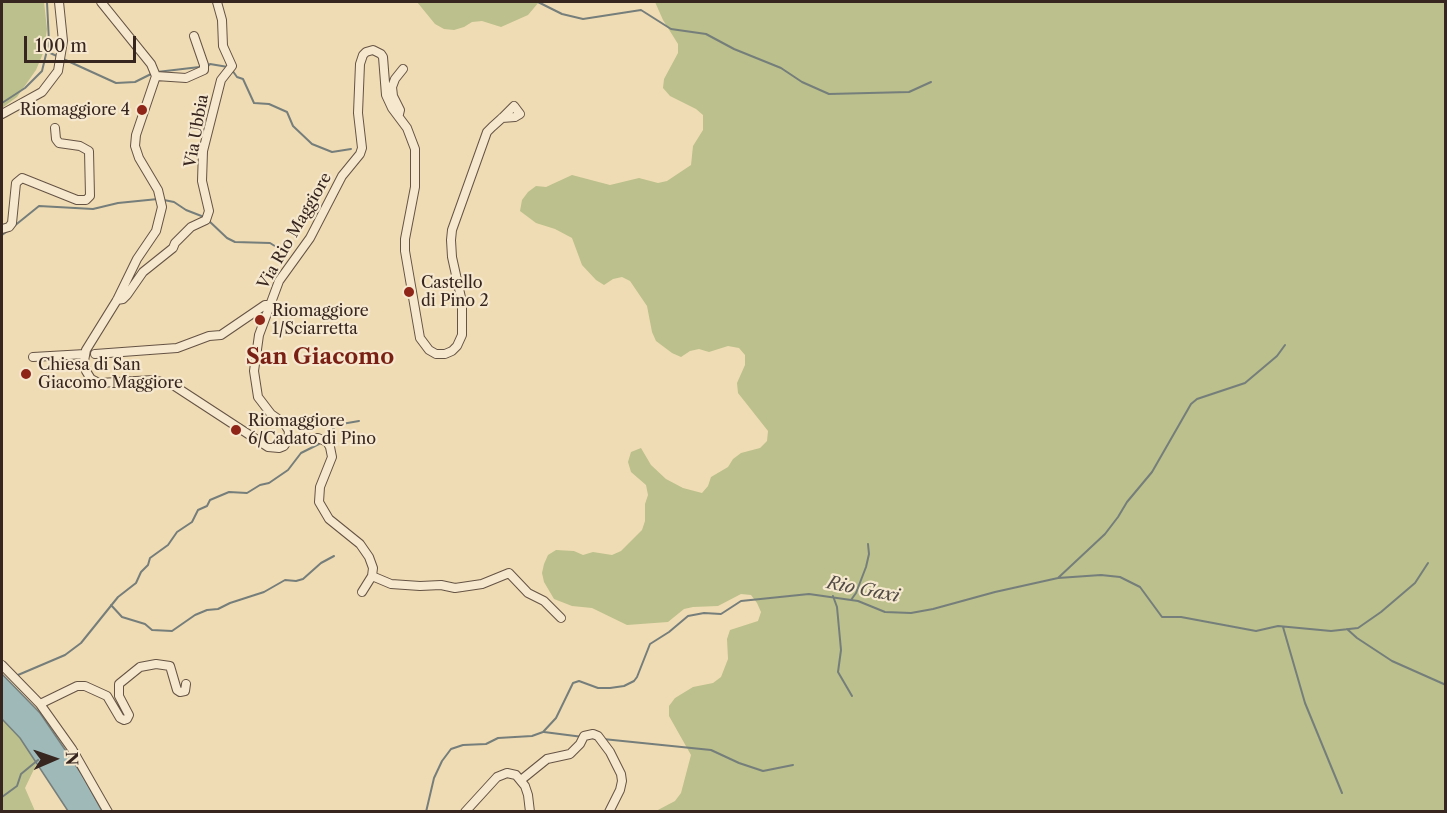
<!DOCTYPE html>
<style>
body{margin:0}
#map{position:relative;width:1447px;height:813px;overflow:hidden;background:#f0dcb4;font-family:"Libre Caslon Text",serif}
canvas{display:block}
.frame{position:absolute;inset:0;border:3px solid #37251f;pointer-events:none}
.north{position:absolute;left:24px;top:729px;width:60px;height:60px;-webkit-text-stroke:4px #f5e8ce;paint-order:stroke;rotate:88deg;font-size:16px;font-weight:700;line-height:24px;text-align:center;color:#37251f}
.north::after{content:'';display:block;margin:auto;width:21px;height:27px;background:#37251f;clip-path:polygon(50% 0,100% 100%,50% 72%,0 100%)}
.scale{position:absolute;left:24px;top:36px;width:112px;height:27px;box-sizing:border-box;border:3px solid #37251f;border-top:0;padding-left:8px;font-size:18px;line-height:21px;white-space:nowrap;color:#37251f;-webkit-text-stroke:4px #f5e8ce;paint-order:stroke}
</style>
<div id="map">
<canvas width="1447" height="813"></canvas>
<div class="frame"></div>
<div class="north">N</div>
<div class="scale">100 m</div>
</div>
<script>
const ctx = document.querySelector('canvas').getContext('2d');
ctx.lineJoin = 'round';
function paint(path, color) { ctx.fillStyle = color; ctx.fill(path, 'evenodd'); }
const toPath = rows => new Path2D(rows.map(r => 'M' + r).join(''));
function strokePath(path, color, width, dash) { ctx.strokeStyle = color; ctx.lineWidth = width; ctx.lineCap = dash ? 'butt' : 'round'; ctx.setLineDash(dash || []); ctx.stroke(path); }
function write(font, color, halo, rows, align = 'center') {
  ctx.font = font + ' "Libre Caslon Text",serif'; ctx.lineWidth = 4.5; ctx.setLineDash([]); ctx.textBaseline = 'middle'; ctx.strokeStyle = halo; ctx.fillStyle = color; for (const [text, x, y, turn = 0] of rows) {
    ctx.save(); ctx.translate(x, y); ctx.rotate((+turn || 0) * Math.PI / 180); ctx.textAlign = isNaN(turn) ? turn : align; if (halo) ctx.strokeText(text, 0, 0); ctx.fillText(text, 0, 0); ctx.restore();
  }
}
const green = toPath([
 [2,2,44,2,47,29,44,51,36,70,17,97,2,108],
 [417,2,539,2,528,15,501,27,482,21,472,22,464,27,454,30,444,29,435,24],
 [655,2,1445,2,1445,811,656,811,675,801,681,793,691,755,669,716,669,706,675,698,693,687,713,683,721,677,728,659,727,639,730,630,758,621,761,612,757,603,751,595,741,594,718,606,693,607,684,609,668,622,627,625,592,608,572,606,554,599,544,582,542,573,544,564,548,555,556,550,574,551,583,555,593,552,612,555,621,551,642,530,645,521,645,504,648,495,646,485,631,472,628,462,631,452,641,448,651,465,666,479,683,488,702,493,708,486,711,477,728,467,733,459,741,453,760,448,767,441,768,431,738,393,737,383,745,365,745,355,739,348,728,346,709,352,699,349,690,351,681,357,672,353,656,341,652,332,647,306,630,281,622,277,613,279,604,285,596,280,582,265,572,238,555,229,536,223,520,211,522,200,528,192,536,186,546,187,572,175,610,185,639,178,658,183,667,181,691,165,693,146,703,130,703,115,696,109,670,96,663,88,664,79,678,53,678,44,663,20],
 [2,719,20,737,37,763,25,788,35,811,2,811]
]);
const water = toPath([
 [2,674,40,713,83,776,102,811,68,811,20,738,2,719,2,674]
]);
const stream = toPath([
 [538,2,562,14,583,19,641,10,671,29,706,34,734,49,781,68,802,82,829,94,909,92,931,82],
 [48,52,116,83,135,82,153,73],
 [232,70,237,77,243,79,254,103,269,104,287,112,293,126,312,144,332,152,351,149],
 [157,72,208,66,210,64,228,67],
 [2,103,25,88,42,71,49,42,47,2],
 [164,200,174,202,186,210,204,217],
 [208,220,227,238,235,242,270,243,278,248,285,249],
 [13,227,39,206,93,209,118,203,158,199],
 [2,235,9,230],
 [327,438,336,425,359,421],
 [1058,578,1105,534,1118,517,1127,502,1152,472,1191,404,1197,399,1245,383,1277,356,1285,345],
 [833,596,837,607,841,650,838,672,852,696],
 [851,600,856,593,866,567,869,554,868,544],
 [111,605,122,617,145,624,152,630,172,631,195,615,207,610,218,609,230,603,264,592,285,580,296,581,303,579,321,563,334,556],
 [1283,627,1305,703,1342,793],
 [1347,629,1357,638,1392,661,1446,685],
 [18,675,65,655,81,643,118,597,136,583,141,572,148,565,150,558,168,545,177,532,192,522,198,510,207,506,210,500,229,492,247,493,260,485,269,483,288,470,301,453,319,444],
 [544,732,583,737],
 [603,739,711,750,739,763,763,771,793,765],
 [2,797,17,786,21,774,38,760],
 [426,812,434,778,442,761,451,749,463,745,486,744,498,738,532,736,543,732,556,718,573,683,579,681,598,688,610,688,624,686,634,681,637,677,650,644,669,632,688,616,704,613,721,614,741,601,809,594,858,601,885,612,911,613,933,609,995,592,1058,578,1101,575,1120,577,1140,587,1162,617,1181,617,1256,631,1278,626,1331,631,1358,628,1381,612,1415,583,1428,563]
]);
const street = toPath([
 [101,2,151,64,156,76,136,135,135,146,139,158,158,190,162,207,156,231,137,259,117,300,86,350,84,361,86,371,91,379,99,383,154,380,173,385,268,447,279,448,284,446,288,440,289,431,284,423,271,414,258,397,254,371,259,335,279,281,310,238,342,176,360,154,362,148,358,113,360,64,363,55,366,52,373,50,381,54,383,57,386,95,392,108,407,128,415,149,415,187,405,239,405,251,420,338,429,350,436,354,445,354,452,351,457,346,462,335,462,302,452,257,451,240,452,230,487,132,492,127,502,118,514,106,520,114,515,117,502,118],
 [156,76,186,78,204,70,204,65,194,36],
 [2,114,42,92,58,71,63,41,59,2],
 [399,114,400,110,393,96,392,87,395,79,403,69],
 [2,229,9,227,12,223,16,183,22,178,77,200,86,200,90,196,89,151,80,146,59,143,56,139,55,128],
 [117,300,123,299,127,295,143,272,173,248,175,243,191,227,206,220,209,211,202,181,203,151,221,80,232,66,223,46,222,20,217,2],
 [95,354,177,348,209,336,221,335,265,305,269,305],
 [33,357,85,354],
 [288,440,318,438,327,442,330,447,332,457,320,487,319,502,329,519,360,544,369,557,373,568,372,576,362,592],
 [372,576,391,584,420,586,441,585,455,588,482,584,509,573,528,593,544,601,561,618],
 [2,665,40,704,72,749,108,812],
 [40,704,77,686,85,686,107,696,120,718,124,720,127,719,129,715,119,696,119,684,140,667,156,664,170,666,177,690,180,692,185,691,186,684],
 [521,780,547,759,570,754,580,744,584,736,593,734,598,736,610,752,621,774,622,781,620,790,609,812],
 [465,812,497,777,507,773,516,775,525,786,528,795,530,812]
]);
const markers = [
 [142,110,6,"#8f2418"],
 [409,292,6,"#8f2418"],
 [260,320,6,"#8f2418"],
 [26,374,6,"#8f2418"],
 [236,430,6,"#8f2418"]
];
const poiNames = [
 ["Riomaggiore 4",130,110,"right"],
 ["Castello",421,283],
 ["di Pino 2",421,301],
 ["Riomaggiore",272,311],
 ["1/Sciarretta",272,329],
 ["Chiesa di San",38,365],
 ["Giacomo Maggiore",38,383],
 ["Riomaggiore",248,421],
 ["6/Cadato di Pino",248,439]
];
const streetNames = [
 ["Via Ubbia",197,131,-80],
 ["Via Rio Maggiore",295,231,-60]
];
const waterNames = [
 ["Rio Gaxi",863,590,11]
];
const districtNames = [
 ["San Giacomo",320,358]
];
paint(green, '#bbc08c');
paint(water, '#9eb9b8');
strokePath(water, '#757e7b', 1.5);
strokePath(stream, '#757e7b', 2);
strokePath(street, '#655344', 10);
strokePath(street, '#f5e8ce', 8);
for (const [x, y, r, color] of markers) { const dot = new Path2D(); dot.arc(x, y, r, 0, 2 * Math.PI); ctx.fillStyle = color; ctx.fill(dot); strokePath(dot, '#f5e8ce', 2); }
write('16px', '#37251f', '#f5e8ce', poiNames, 'left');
write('16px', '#37251f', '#f5e8ce', streetNames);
write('italic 18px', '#514a45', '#f5e8ce', waterNames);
write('bold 22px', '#7a1f14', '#f5e8ce', districtNames);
</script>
